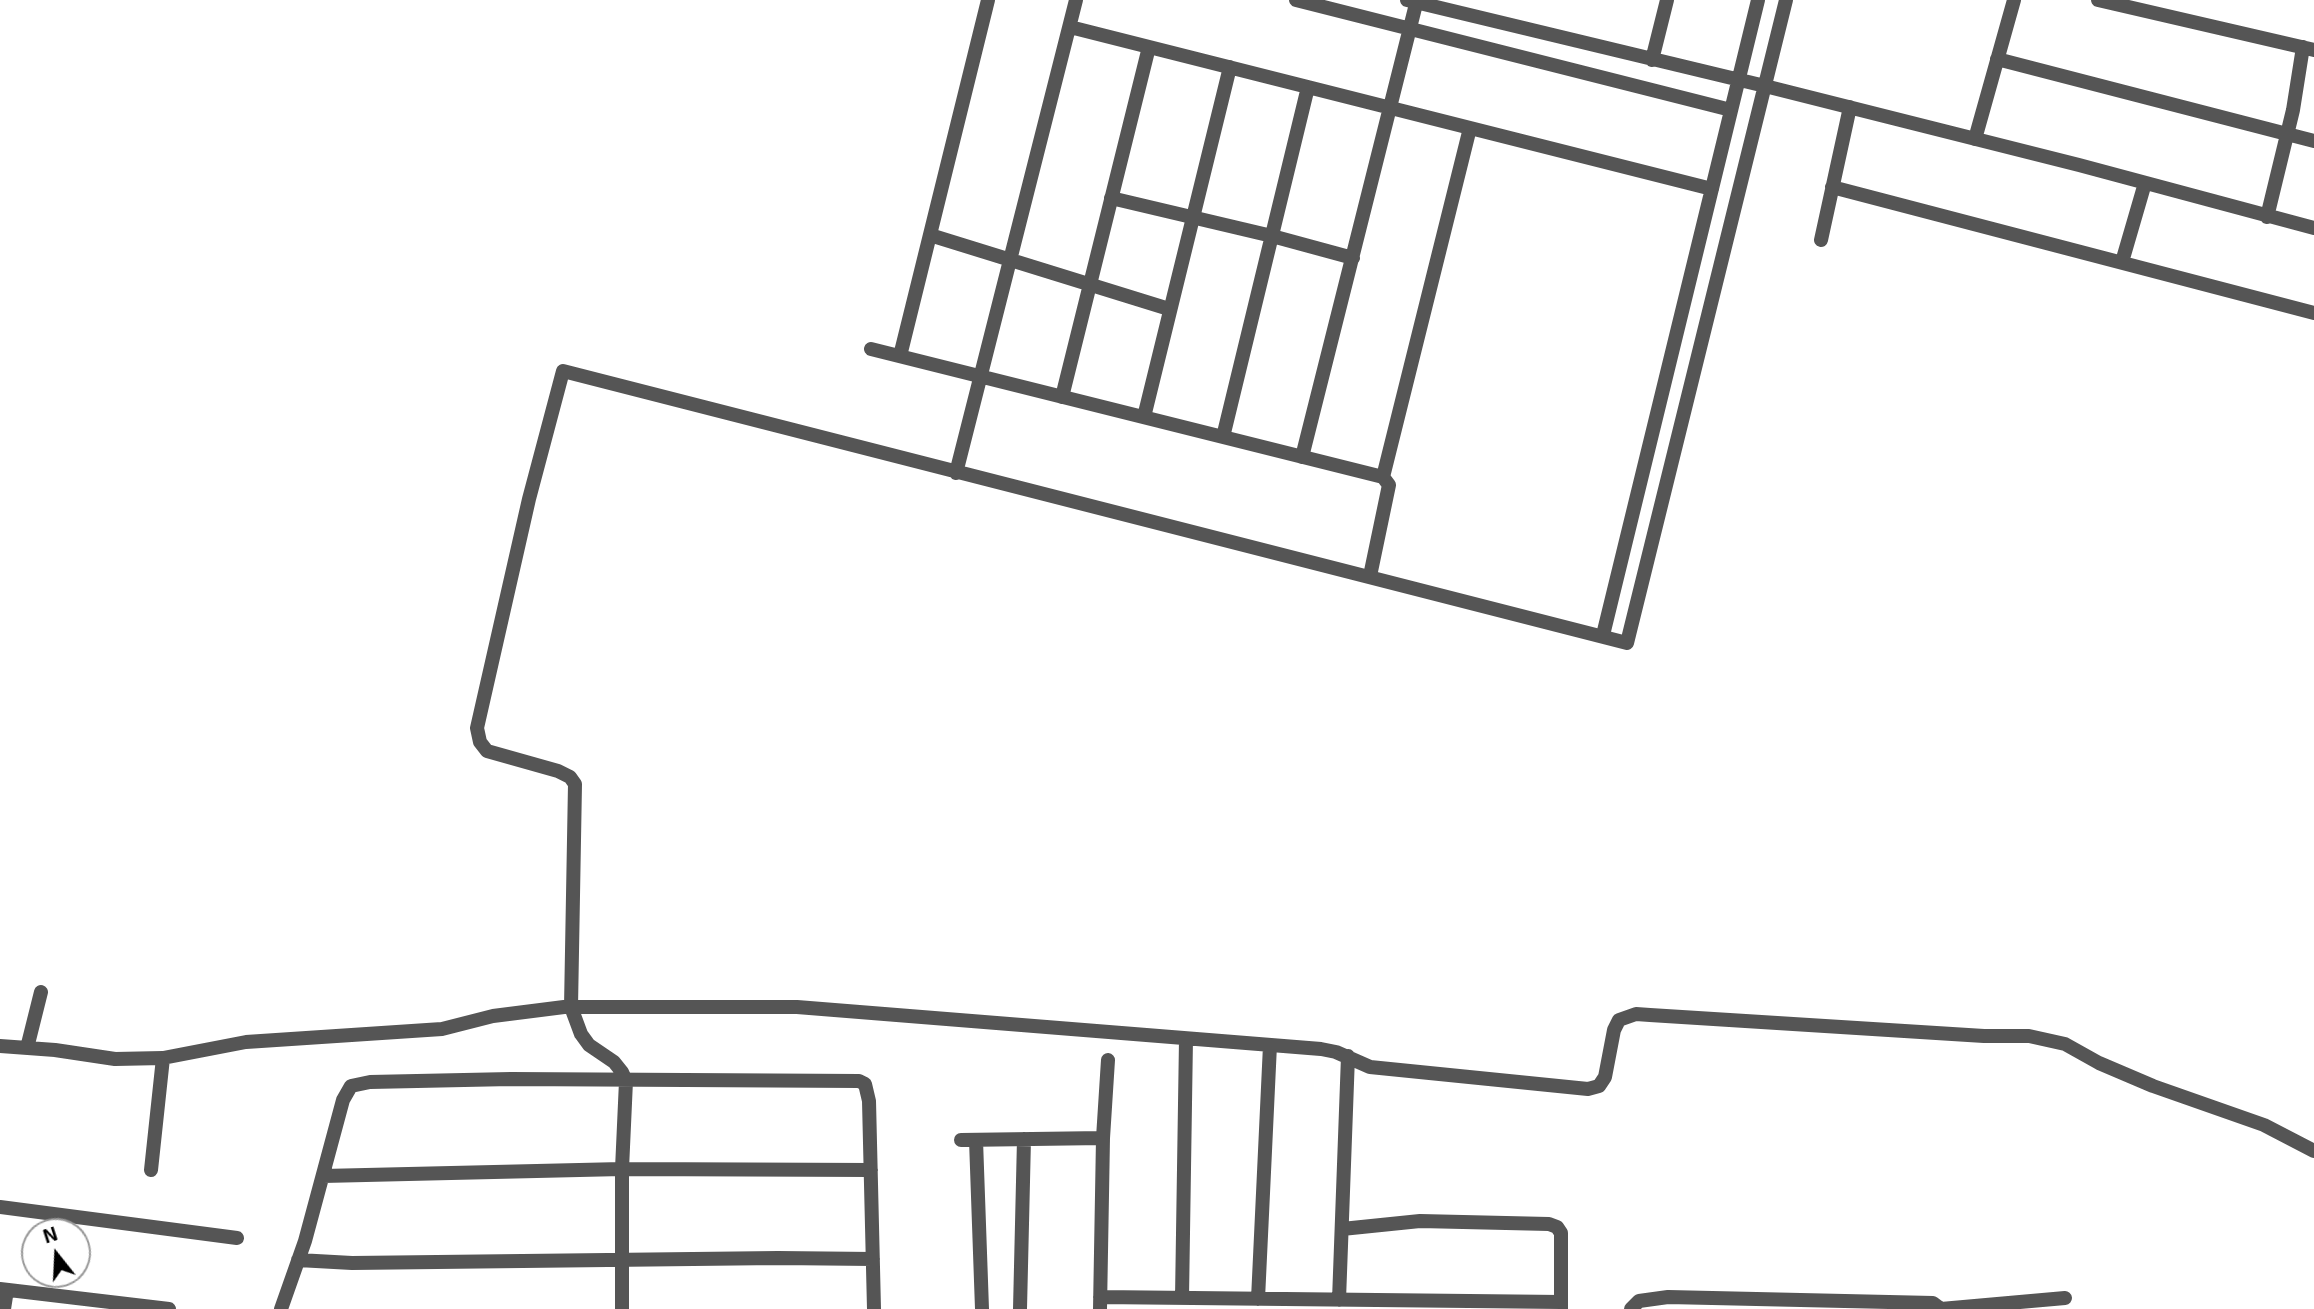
<!DOCTYPE html>
<style>
body{margin:0}
#map{position:relative;width:2314px;height:1309px;overflow:hidden;background:#fff;font-family:"Exo 2",sans-serif}
canvas{display:block}
.north{position:absolute;left:21px;top:1218px;width:70px;height:70px;box-sizing:border-box;background:#fff;border:2px solid #999;border-radius:50%;rotate:342deg;font-size:19px;font-weight:700;line-height:28px;text-align:center;color:#000}
.north::after{content:'';display:block;margin:auto;width:24px;height:32px;background:#000;clip-path:polygon(50% 0,100% 100%,50% 72%,0 100%)}
</style>
<div id="map">
<canvas width="2314" height="1309"></canvas>
<div class="north">N</div>
</div>
<script>
const ctx = document.querySelector('canvas').getContext('2d');
ctx.lineJoin = 'round';
const toPath = rows => new Path2D(rows.map(r => 'M' + r).join(''));
function strokePath(path, color, width, dash) { ctx.strokeStyle = color; ctx.lineWidth = width; ctx.lineCap = dash ? 'butt' : 'round'; ctx.setLineDash(dash || []); ctx.stroke(path); }
const street = toPath([
 [1296,0,1731,110],
 [1407,0,1765,86,2079,165,2314,228],
 [2098,0,2314,50],
 [1070,27,1712,189],
 [1997,59,2314,141],
 [1652,60,1667,0],
 [1975,139,2014,0],
 [1832,187,2314,313],
 [1111,198,1272,236,1353,258],
 [2267,217,2293,110,2303,47],
 [930,235,1169,309],
 [1821,240,1850,107],
 [2122,262,2145,183],
 [871,349,1383,477,1389,485,1370,576],
 [900,356,988,0],
 [1062,397,1149,47],
 [1144,417,1230,67],
 [1223,437,1308,87],
 [1302,457,1417,0],
 [956,473,1076,0],
 [1383,477,1470,128],
 [1603,635,1758,0],
 [0,1046,55,1050,115,1059,163,1058,246,1042,442,1029,493,1016,564,1007,797,1007,1321,1049,1336,1052,1370,1067,1588,1089,1599,1086,1605,1077,1614,1030,1619,1020,1636,1014,1650,1015,1984,1036,2029,1036,2065,1044,2099,1063,2153,1086,2264,1125,2314,1151],
 [27,1048,41,992],
 [961,1140,1103,1138],
 [976,1140,982,1309],
 [151,1170,163,1058],
 [323,1176,622,1169,871,1170],
 [0,1207,237,1238],
 [1342,1229,1420,1221,1549,1224,1557,1227,1561,1233,1561,1309],
 [298,1260,352,1263,778,1258,873,1259],
 [0,1289,169,1309],
 [1100,1297,1561,1302],
 [1182,1298,1186,1039],
 [1258,1299,1270,1045],
 [1339,1300,1348,1056],
 [4,1309,7,1290],
 [281,1309,305,1241,343,1100,351,1086,370,1082,511,1079,859,1081,865,1084,869,1101,874,1309],
 [622,1309,622,1169,626,1081,622,1072,614,1062,589,1045,581,1034,571,1007,575,784,570,777,558,771,487,751,480,742,477,728,529,499,563,371,1627,643,1786,0],
 [1020,1309,1024,1139],
 [1100,1309,1103,1138,1108,1060],
 [1631,1309,1639,1301,1668,1297,1933,1303,1941,1309,2065,1298]
]);
strokePath(street, '#555', 14);
</script>
